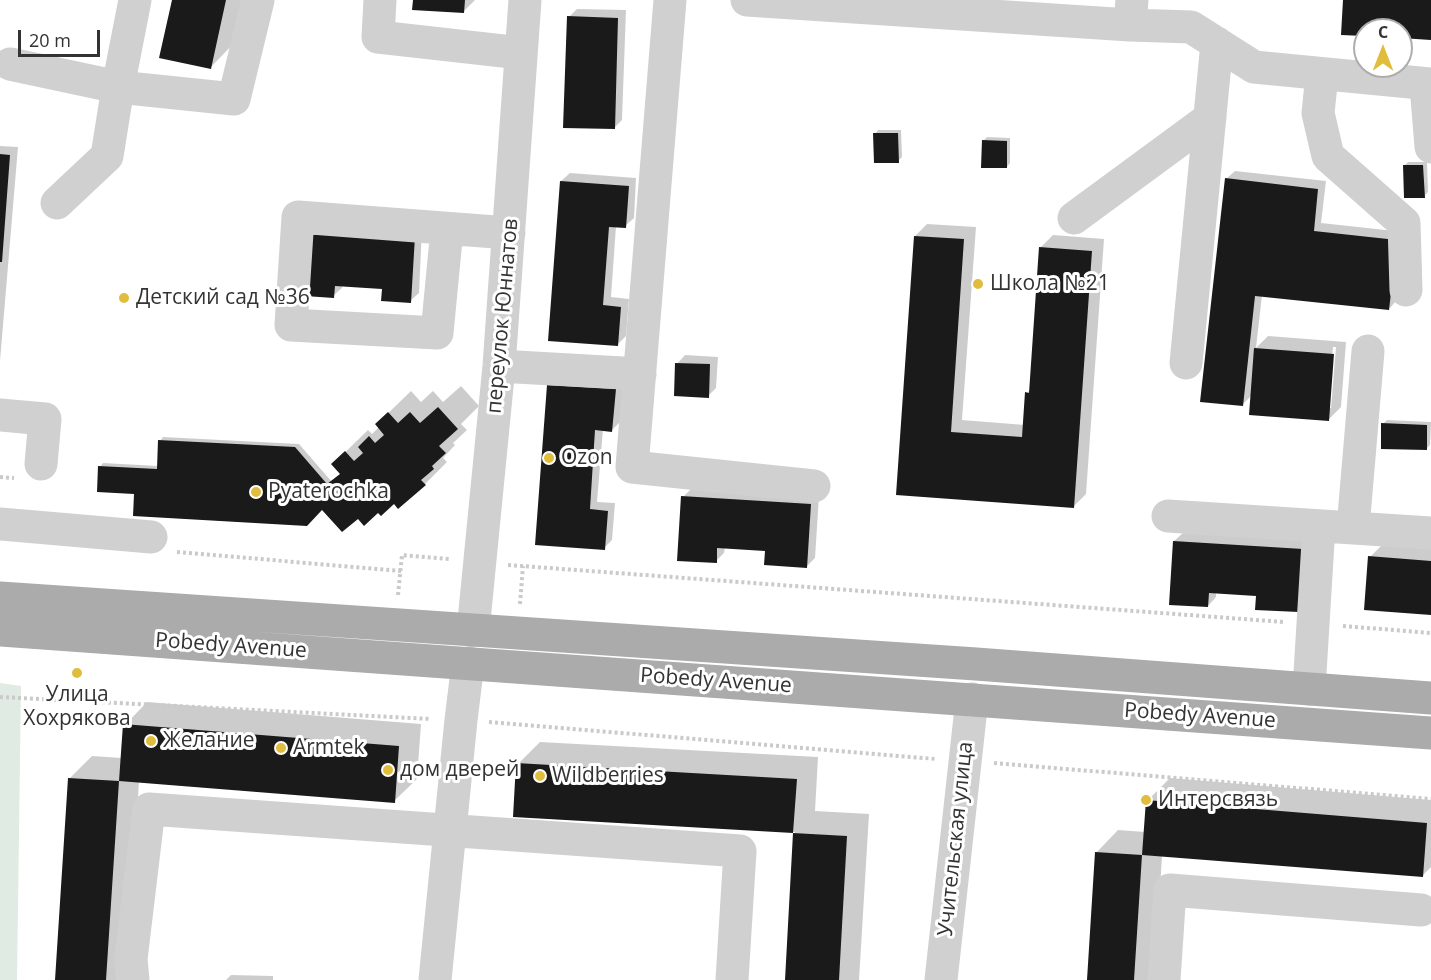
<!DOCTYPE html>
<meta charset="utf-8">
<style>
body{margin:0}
#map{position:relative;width:1431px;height:980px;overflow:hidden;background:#fff;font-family:"Open Sans",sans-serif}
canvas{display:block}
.north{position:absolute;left:1353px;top:18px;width:60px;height:60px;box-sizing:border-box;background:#fff;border:2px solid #adadad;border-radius:50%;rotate:0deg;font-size:16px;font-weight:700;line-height:24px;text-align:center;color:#333}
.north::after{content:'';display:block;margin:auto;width:21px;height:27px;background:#e1bd3d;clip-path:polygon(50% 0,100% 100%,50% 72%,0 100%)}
.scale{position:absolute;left:18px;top:30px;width:82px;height:27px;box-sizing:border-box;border:3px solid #333;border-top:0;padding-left:8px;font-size:18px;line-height:21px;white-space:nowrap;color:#333;-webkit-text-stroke:4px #fff;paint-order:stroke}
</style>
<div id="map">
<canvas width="1431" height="980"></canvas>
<div class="north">С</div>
<div class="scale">20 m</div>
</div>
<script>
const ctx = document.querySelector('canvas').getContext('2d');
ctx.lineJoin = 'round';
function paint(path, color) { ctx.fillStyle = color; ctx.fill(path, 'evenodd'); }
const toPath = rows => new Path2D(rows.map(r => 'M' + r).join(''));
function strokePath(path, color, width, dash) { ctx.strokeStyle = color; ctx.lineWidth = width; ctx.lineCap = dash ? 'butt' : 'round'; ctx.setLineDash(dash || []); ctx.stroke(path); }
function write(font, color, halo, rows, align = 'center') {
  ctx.font = font + ' "Open Sans",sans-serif'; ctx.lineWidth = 6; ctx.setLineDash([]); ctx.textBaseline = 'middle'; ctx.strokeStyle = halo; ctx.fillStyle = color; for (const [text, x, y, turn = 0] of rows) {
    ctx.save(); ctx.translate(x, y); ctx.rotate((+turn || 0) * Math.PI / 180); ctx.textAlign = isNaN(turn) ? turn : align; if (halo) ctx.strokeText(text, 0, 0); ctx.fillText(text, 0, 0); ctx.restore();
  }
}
const green = toPath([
 [0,683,21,686,17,980,0,980]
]);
const shadow = toPath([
 [174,0,247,0,238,39,210,68],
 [414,0,475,0,463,12],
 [577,9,626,10,622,120,614,128,569,17],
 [878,130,901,130,902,157,898,161,875,134],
 [987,137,1010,138,1010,163,1007,167,983,141],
 [0,146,18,147,0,361],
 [1408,162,1427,162,1428,192,1424,196,1404,166],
 [1235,171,1326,181,1321,223,1404,232,1397,300,1389,309,1262,295,1256,348,1268,336,1346,342,1341,407,1328,420,1252,395,1242,405,1226,179],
 [1333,347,1336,347,1331,408,1328,408],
 [570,173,636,178,634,218,625,226,616,226,611,297,629,299,626,336,618,344,550,339,561,181],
 [927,224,976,227,962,420,1025,425,1027,393,1031,389,1040,248,1053,235,1104,239,1086,494,1074,506,897,494,915,236],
 [422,228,419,293,410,301,384,287,342,285,342,288,333,296,306,295],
 [685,355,718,357,716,388,708,396,677,364],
 [557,377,623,382,620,422,612,430,603,429,597,502,615,503,612,540,604,548,537,544],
 [461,386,479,406,461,424,467,430,453,443,455,445,443,458,447,462,425,484,378,510,358,517,323,508,136,492,100,467,103,463,158,466,160,441,163,437,299,444,332,482,341,473,333,464,368,430,372,434,379,427,377,424,411,391,421,402,433,391,443,402],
 [1387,420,1431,422,1430,445,1426,449,1383,424],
 [691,489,819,496,815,558,807,566,766,549,725,547,724,553,716,561,683,497],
 [1183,533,1310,541,1258,594,1216,592,1216,597,1208,606,1174,541],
 [1382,545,1431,548,1431,613,1370,557],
 [147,702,421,724,417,779,394,801,139,781,127,980,57,980,70,778,92,756,122,758,125,725],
 [540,742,818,757,815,811,869,814,859,980,786,980,795,832,514,816,518,764],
 [1170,778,1431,800,1431,867,1422,876,1162,855,1155,980,1089,980,1096,853,1118,830,1145,832,1147,801],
 [231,975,273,976,273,980,226,980]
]);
const building = toPath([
 [172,0,226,0,211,69,159,58],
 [413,0,465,0,464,13,412,10],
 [1343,0,1431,0,1431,40,1401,38,1401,30,1365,30,1365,36,1341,35],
 [567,16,618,18,615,129,563,128],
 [873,133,898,133,899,163,874,163],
 [982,140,1007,141,1007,168,981,168],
 [0,154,10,155,2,262,0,262],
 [1403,165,1423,165,1425,198,1404,198],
 [1225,178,1318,189,1314,231,1397,240,1389,310,1255,296,1243,406,1200,402],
 [560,181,629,186,626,228,609,227,603,305,621,307,618,346,548,341],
 [309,230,415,236,411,303,381,301,382,289,335,286,334,298,305,296],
 [914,236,964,239,951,432,1022,437,1025,392,1029,393,1039,247,1092,251,1074,508,896,495],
 [1254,348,1334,354,1329,421,1249,415],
 [675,363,710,364,709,398,674,396],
 [547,385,616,389,612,432,595,430,590,509,608,511,605,550,535,545],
 [438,407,458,429,439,446,446,453,432,466,434,469,421,480,426,485,398,509,394,504,381,516,378,513,364,526,358,519,342,532,322,510,307,526,133,516,134,494,97,492,98,466,157,469,158,440,295,447,327,484,340,474,331,464,345,451,354,461,363,453,358,447,369,436,375,443,384,435,375,424,388,412,398,423,410,412,420,423],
 [1381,423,1427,425,1427,450,1381,449],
 [681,496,811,504,807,568,764,565,765,551,717,548,717,563,677,561],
 [1173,541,1303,549,1299,612,1255,610,1256,596,1209,593,1208,607,1169,605],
 [1368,556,1431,561,1431,615,1364,610],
 [123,724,399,746,395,803,119,781,106,980,55,980,68,778,119,781],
 [516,763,797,779,793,833,513,817],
 [1146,800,1427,823,1423,877,1142,855,1134,980,1087,980,1095,852,1142,855],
 [793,833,847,836,839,980,785,980]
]);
const path = toPath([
 [0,477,14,478],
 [177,552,401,571],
 [508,565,1284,622],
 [398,595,402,555,450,559],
 [520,604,523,566],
 [1343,626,1431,633],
 [0,697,431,719],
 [489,722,936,759],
 [994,763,1431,799]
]);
const minor = toPath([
 [135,0,118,87,234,99,258,0],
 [380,0,378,37,521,53],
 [670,0,632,467,814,486],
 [747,0,1130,25,1132,0],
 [1130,25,1191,27,1254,67,1431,84],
 [10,64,118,87,107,156,57,203],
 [1322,75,1318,113,1328,156,1404,223,1406,290],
 [1426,85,1431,147],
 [1074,218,1210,118],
 [447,229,437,333,291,325,298,217,509,233],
 [1186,363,1217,43],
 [499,366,640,374],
 [0,415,45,419,41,464],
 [1168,516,1431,533],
 [0,524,151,537],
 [1353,528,1368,351],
 [473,631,499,366,525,0],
 [1309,689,1319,526],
 [133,980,131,959,149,809,740,851,732,980],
 [435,980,461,720,468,663],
 [941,980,972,699],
 [1164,980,1170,890,1421,910]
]);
const major = toPath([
 [0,598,976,664,1431,698],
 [0,630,1431,733]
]);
const markers = [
 [978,284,6,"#e1bd3d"],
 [124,298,6,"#e1bd3d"],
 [549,458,6,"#e1bd3d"],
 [256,492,6,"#e1bd3d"],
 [77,673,6,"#e1bd3d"],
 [151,741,6,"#e1bd3d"],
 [281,748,6,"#e1bd3d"],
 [388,770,6,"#e1bd3d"],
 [540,776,6,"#e1bd3d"],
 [1146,800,6,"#e1bd3d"]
];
const poiNames = [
 ["Школа №21",990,284],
 ["Детский сад №36",136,298],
 ["Ozon",561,458],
 ["Pyaterochka",268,492],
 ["Улица",77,695,"center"],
 ["Хохрякова",77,719,"center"],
 ["Желание",163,741],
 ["Armtek",293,748],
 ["дом дверей",400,770],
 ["Wildberries",552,776],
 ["Интерсвязь",1158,800]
];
const streetNames = [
 ["переулок Юннатов",503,316,-85],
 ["Pobedy Avenue",231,646,4],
 ["Pobedy Avenue",716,681,4],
 ["Pobedy Avenue",1200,716,4],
 ["Учительская улица",956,839,-84]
];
paint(green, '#dfebe3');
paint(shadow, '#0003');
paint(building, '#1a1a1a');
strokePath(path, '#cacaca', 4, [3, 3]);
strokePath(minor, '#d0d0d0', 33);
strokePath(major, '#ababab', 33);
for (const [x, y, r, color] of markers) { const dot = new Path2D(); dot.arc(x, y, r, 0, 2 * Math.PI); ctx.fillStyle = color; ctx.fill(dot); strokePath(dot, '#fff', 2); }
write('21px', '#333', '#fff', poiNames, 'left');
write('21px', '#333', '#fff', streetNames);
</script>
